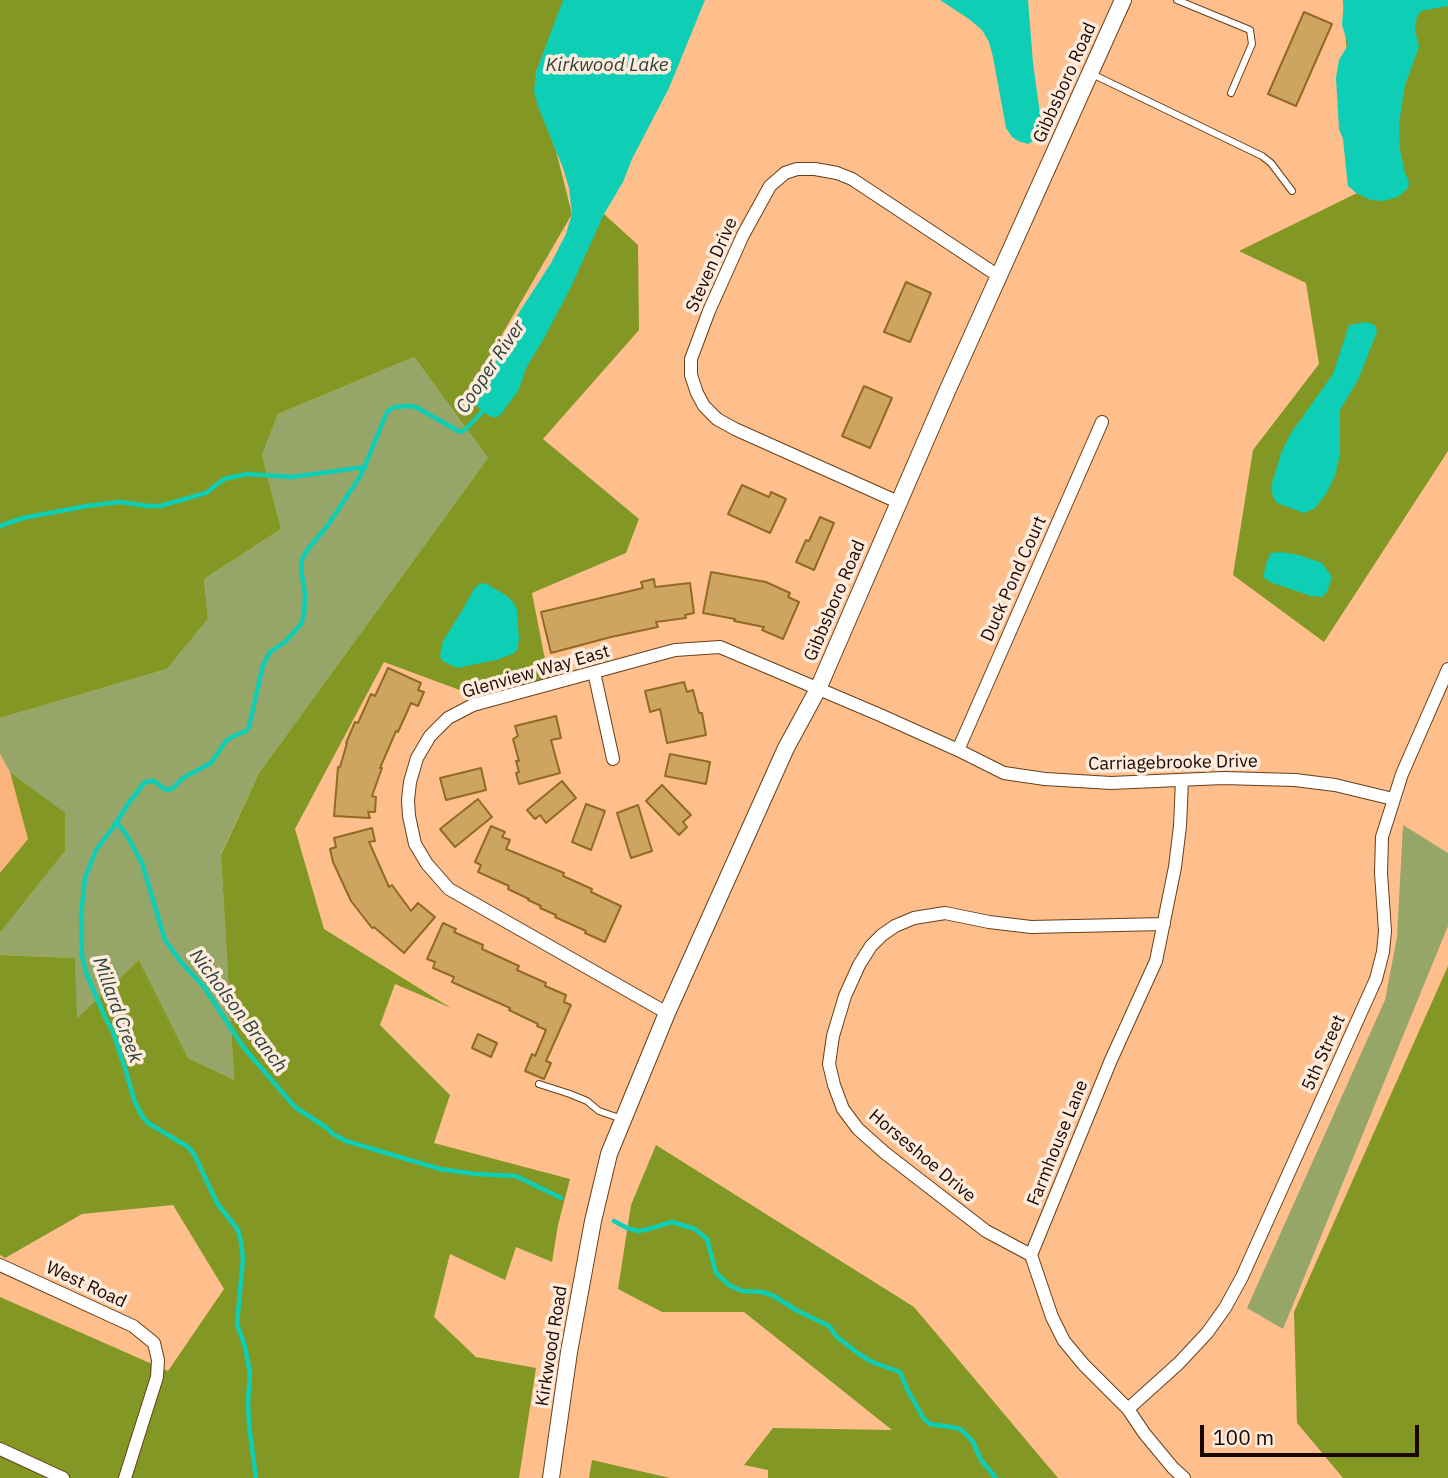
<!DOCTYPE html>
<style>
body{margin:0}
#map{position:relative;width:1448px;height:1478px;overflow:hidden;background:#ffbf8c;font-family:"IBM Plex Sans",sans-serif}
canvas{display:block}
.scale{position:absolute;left:1200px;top:1425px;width:219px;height:32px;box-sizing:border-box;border:4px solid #1a0600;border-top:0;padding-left:9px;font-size:21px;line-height:24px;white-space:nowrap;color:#1a0600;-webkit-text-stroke:5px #ffebdc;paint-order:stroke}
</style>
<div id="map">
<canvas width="1448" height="1478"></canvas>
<div class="scale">100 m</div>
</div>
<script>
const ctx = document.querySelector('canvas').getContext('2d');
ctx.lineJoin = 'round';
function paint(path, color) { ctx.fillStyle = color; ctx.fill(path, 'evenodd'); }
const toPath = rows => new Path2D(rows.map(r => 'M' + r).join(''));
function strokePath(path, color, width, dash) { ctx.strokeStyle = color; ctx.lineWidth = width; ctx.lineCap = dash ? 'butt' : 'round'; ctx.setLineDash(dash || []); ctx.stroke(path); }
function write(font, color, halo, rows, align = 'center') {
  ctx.font = font + ' "IBM Plex Sans",sans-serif'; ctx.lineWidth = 7; ctx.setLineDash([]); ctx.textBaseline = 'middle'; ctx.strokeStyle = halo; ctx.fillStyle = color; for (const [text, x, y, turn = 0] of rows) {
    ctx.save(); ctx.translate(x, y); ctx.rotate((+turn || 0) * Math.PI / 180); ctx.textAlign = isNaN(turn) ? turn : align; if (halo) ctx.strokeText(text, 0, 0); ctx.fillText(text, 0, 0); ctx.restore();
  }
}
const built = toPath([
 [0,754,10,772,28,839,0,873]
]);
const green = toPath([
 [414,357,488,458,259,773,221,854,234,1080,188,1058,139,960,76,1019,75,958,0,955,0,933,65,851,65,814,10,772,0,754,0,718,167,669,208,619,204,579,281,529,262,455,278,414],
 [1403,825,1448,853,1448,926,1283,1329,1247,1308,1385,1000,1397,937]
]);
const forest = toPath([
 [0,0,566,0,536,72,572,214,475,381,604,214,638,245,639,330,543,439,639,519,626,553,532,593,549,680,484,699,384,662,295,829,324,929,451,1008,395,984,380,1025,450,1095,434,1143,570,1179,558,1225,552,1262,516,1247,505,1280,450,1254,434,1317,476,1357,536,1368,519,1478,0,1478,0,1297,168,1371,224,1289,173,1205,82,1214,5,1258,0,1255,0,955,75,958,77,1018,139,960,188,1058,234,1080,221,855,259,773,488,458,414,357,278,414,262,455,281,529,204,579,208,619,167,669,0,718],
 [1343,0,1448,0,1448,451,1324,642,1233,575,1253,450,1319,364,1306,283,1239,251,1357,193],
 [10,772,65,813,65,851,0,933,0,873,28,839],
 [1448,966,1448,1478,1343,1478,1297,1423,1294,1312],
 [656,1145,914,1307,1058,1478,768,1478,768,1470,744,1465,773,1428,892,1430,744,1312,662,1312,618,1289,631,1205],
 [592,1460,670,1478,589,1478]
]);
const water = toPath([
 [563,0,705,0,669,88,632,159,623,182,604,214,571,287,542,342,527,366,518,391,502,413,497,417,492,417,483,412,475,404,472,398,472,390,475,381,551,263,566,234,572,214,569,188,563,168,539,109,534,92,536,72],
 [940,0,1028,0,1033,63,1041,121,1039,130,1033,141,1028,144,1018,141,1012,137,1006,128,993,57,989,42,982,30,969,19],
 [1344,0,1448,0,1448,6,1421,11,1417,17,1415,29,1419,47,1405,85,1399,124,1400,150,1405,173,1409,182,1408,188,1398,197,1383,201,1371,200,1356,193,1348,186,1347,178,1343,139,1339,129,1336,78,1339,60,1348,45,1342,25],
 [1366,322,1375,325,1377,332,1358,380,1340,410,1340,454,1335,476,1326,494,1314,509,1304,513,1277,503,1273,497,1271,487,1281,453,1291,433,1333,374,1349,325],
 [1281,552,1299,555,1322,563,1332,577,1327,592,1322,597,1311,596,1270,582,1263,577,1267,561,1271,553],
 [485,583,507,596,513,602,517,610,519,640,517,650,513,654,496,660,467,666,458,668,442,661,440,656,443,641,463,609,474,589,479,584]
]);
const stream = toPath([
 [0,526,23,518,87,506,119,502,148,506,160,506,206,493,224,479,247,474,292,477,365,467],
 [116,822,126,834,142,863,165,940,181,962,204,987,244,1048,295,1107,327,1128,333,1134,346,1141,440,1169,476,1174,516,1176,561,1198],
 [614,1221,627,1228,638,1231,645,1230,672,1222,695,1229,707,1239,716,1273,729,1285,742,1291,762,1292,774,1296,796,1310,829,1326,837,1337,859,1354,872,1362,900,1372,907,1389,924,1419,930,1424,957,1428,963,1431,973,1442,981,1460,996,1478],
 [256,1478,249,1425,248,1402,250,1373,245,1347,237,1324,243,1259,241,1242,238,1230,217,1203,194,1154,188,1147,148,1123,142,1116,134,1100,126,1071,113,1032,105,1017,87,975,82,956,81,916,85,878,96,850,112,829,128,804,145,782,154,781,166,790,172,789,183,778,211,763,226,741,232,737,246,731,249,727,263,665,270,652,285,642,301,624,304,615,305,594,301,569,302,559,308,549,328,525,361,475,387,412,394,407,407,406,416,407,460,432,465,430,484,410]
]);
const building = toPath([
 [1304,12,1332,24,1296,106,1268,94,1304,12],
 [906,282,931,293,910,342,884,332,906,282],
 [864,386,892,398,870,448,842,436,864,386],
 [742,485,769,497,771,492,786,499,770,533,728,514,742,485],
 [820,517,834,523,814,570,796,562,806,540,809,541,820,517],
 [711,572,766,582,790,593,788,597,799,602,783,639,762,630,764,627,734,621,735,619,703,613,711,572],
 [654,579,655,587,690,583,694,613,685,615,686,618,656,622,658,627,611,637,551,653,541,612,643,588,641,582,654,579],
 [388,668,421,683,418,690,424,692,418,706,411,703,398,732,396,731,380,768,382,768,372,796,376,797,375,812,368,812,370,818,334,816,338,767,340,767,347,743,346,743,355,722,358,723,371,694,375,696,388,668],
 [684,682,687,692,693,690,699,713,702,713,706,735,667,743,660,709,650,712,645,691,684,682],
 [556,716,561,738,551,740,560,773,519,784,516,773,519,772,516,761,519,761,513,739,518,736,515,726,556,716],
 [670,754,710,762,706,784,665,776,670,754],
 [481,768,486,790,446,800,440,778,481,768],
 [562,781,576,798,546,823,540,815,535,819,527,810,562,781],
 [662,785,691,815,683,822,687,827,679,835,646,801,662,785],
 [478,799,492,817,455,847,440,829,478,799],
 [586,804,605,811,591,850,572,842,586,804],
 [638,805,652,851,631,858,617,813,638,805],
 [491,826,505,832,502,837,510,840,506,849,564,873,563,876,592,889,591,892,621,906,605,942,585,933,586,931,555,917,556,915,540,908,541,906,528,900,529,899,508,889,509,886,478,872,481,865,475,862,491,826],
 [372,828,375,841,369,842,389,887,392,885,411,911,418,903,435,917,404,953,374,927,372,928,351,901,333,862,330,849,336,847,334,838,372,828],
 [443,923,456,929,454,932,483,945,482,949,519,966,517,970,546,983,545,986,566,995,564,1002,571,1005,546,1061,551,1063,544,1079,525,1071,532,1054,535,1056,546,1030,537,1026,538,1024,509,1010,510,1008,452,982,454,977,433,968,435,962,427,959,443,923],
 [478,1034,497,1043,491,1057,472,1048,478,1034]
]);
const service = toPath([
 [1177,0,1250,30,1252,44,1231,93],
 [1092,74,1262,156,1271,163,1292,191],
 [539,1084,570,1094,587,1101,599,1111,622,1119]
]);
const minor = toPath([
 [898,502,735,429,717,419,704,406,697,393,691,375,691,359,709,311,743,235,770,186,785,173,797,169,815,169,837,173,852,179,1000,277],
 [594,672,613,759],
 [958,750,1102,422],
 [1182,780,1180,826,1175,867,1156,961,1111,1060,1031,1255,1052,1317,1064,1341,1084,1365,1128,1409,1144,1433,1173,1468,1184,1478],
 [667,1013,449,889,427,864,415,844,409,816,408,800,410,782,417,758,430,736,448,718,473,705,675,650,720,647,880,715,958,750,1004,773,1045,779,1111,783,1223,778,1295,780,1335,785,1393,799],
 [1031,1255,986,1231,885,1153,858,1129,843,1109,834,1085,829,1064,833,1036,845,996,859,965,871,946,882,935,895,926,914,918,945,913,989,922,1031,927,1164,924],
 [0,1265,133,1326,154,1343,158,1360,157,1377,125,1478],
 [1128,1409,1179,1363,1207,1333,1225,1308,1242,1277,1376,979,1383,952,1385,931,1381,873,1382,837,1402,774,1448,669],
 [0,1449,63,1478]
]);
const tertiary = toPath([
 [551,1478,569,1352,593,1221,609,1154,667,1013,786,748,818,689,948,389,1123,0]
]);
const streetNames = [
 ["Gibbsboro Road",1065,83,-66],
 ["Steven Drive",712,265,-66],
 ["Duck Pond Court",1014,579,-66],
 ["Gibbsboro Road",835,601,-67],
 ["Glenview Way East",536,672,-16],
 ["Carriagebrooke Drive",1173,763,-1],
 ["5th Street",1324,1053,-66],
 ["Farmhouse Lane",1058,1143,-68],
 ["Horseshoe Drive",922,1156,40],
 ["West Road",86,1285,25],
 ["Kirkwood Road",552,1346,-81]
];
const waterNames = [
 ["Kirkwood Lake",607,66],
 ["Cooper River",491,367,-56],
 ["Millard Creek",117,1010,70],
 ["Nicholson Branch",238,1011,53]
];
paint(built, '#f9b47b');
paint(green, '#96a568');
paint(forest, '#829724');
paint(water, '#0ecfb6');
strokePath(stream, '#0ecfb6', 4.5);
paint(building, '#cda561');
strokePath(building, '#916b24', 2);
strokePath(service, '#683e17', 8);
strokePath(minor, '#683e17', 14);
strokePath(tertiary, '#683e17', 18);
strokePath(service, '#fff', 6);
strokePath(minor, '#fff', 12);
strokePath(tertiary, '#fff', 16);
write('18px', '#1a0600', '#ffebdc', streetNames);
write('italic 19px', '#27413c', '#ffebdc', waterNames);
</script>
